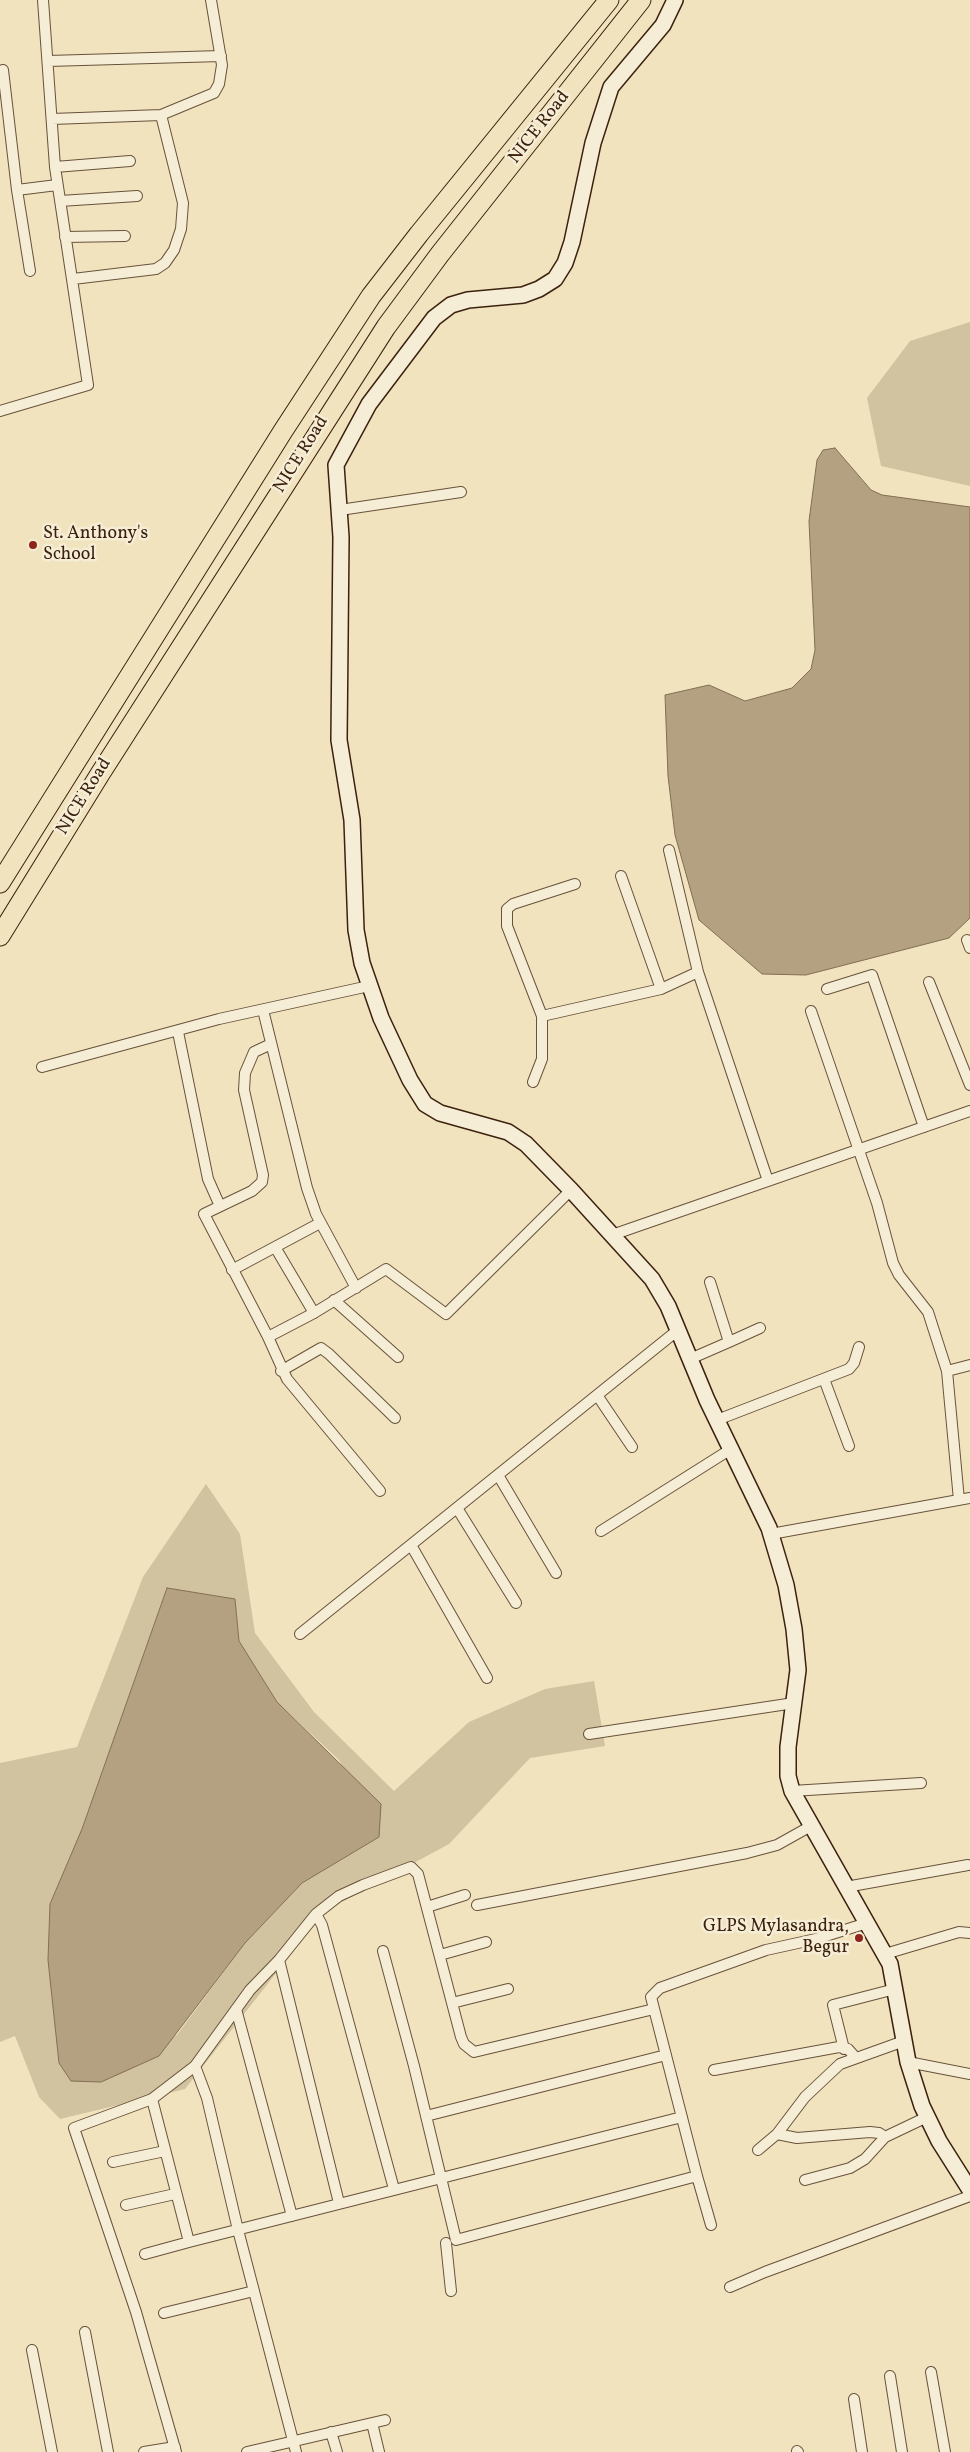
<!DOCTYPE html>
<style>
body{margin:0}
canvas{display:block;background:#f0e3be}
</style>
<canvas width="970" height="2452"></canvas>
<script>
const ctx = document.querySelector('canvas').getContext('2d');
ctx.lineJoin = 'round';
function paint(path, color) { ctx.fillStyle = color; ctx.fill(path, 'evenodd'); }
const toPath = rows => new Path2D(rows.map(r => 'M' + r).join(''));
function strokePath(path, color, width, dash) { ctx.strokeStyle = color; ctx.lineWidth = width; ctx.lineCap = dash ? 'butt' : 'round'; ctx.setLineDash(dash || []); ctx.stroke(path); }
function write(font, color, halo, rows, align = 'center') {
  ctx.font = font + ' Vollkorn,serif'; ctx.lineWidth = 5; ctx.setLineDash([]); ctx.textBaseline = 'middle'; ctx.strokeStyle = halo; ctx.fillStyle = color; for (const [text, x, y, turn = 0] of rows) {
    ctx.save(); ctx.translate(x, y); ctx.rotate((+turn || 0) * Math.PI / 180); ctx.textAlign = isNaN(turn) ? turn : align; if (halo) ctx.strokeText(text, 0, 0); ctx.fillText(text, 0, 0); ctx.restore();
  }
}
const green = toPath([
 [970,322,970,486,881,466,867,398,910,341],
 [206,1484,240,1534,255,1633,314,1712,394,1791,469,1722,545,1689,594,1681,605,1746,530,1758,449,1844,325,1911,185,2089,60,2119,39,2097,15,2036,0,2042,0,1763,77,1747,143,1577],
 [167,1588,235,1599,239,1641,277,1702,339,1760,379,1837,302,1883,245,1943,177,2035,72,2081,59,2063,48,1960,50,1904,82,1829]
]);
const water = toPath([
 [835,448,871,490,882,495,970,507,970,918,949,938,806,975,762,974,699,920,675,835,668,776,665,695,709,685,745,701,792,688,811,669,815,650,809,521,817,460,823,450,835,448],
 [167,1588,235,1599,239,1641,277,1702,381,1804,379,1837,302,1883,245,1943,159,2056,101,2082,71,2081,59,2063,48,1960,50,1904,82,1829,167,1588]
]);
const street = toPath([
 [48,61,221,56],
 [3,70,17,190,57,185],
 [52,119,161,115],
 [55,167,130,161],
 [17,190,30,271],
 [60,201,137,196],
 [65,237,125,236],
 [73,279,156,269,165,263,174,250,181,229,183,203,161,115,214,93,219,84,222,65,211,0],
 [0,411,88,385,55,167,43,0],
 [340,510,461,492],
 [621,876,661,989,698,972,669,850],
 [967,940,970,948],
 [698,972,768,1181],
 [929,982,970,1085],
 [827,989,872,975,924,1127],
 [263,1010,307,1188,316,1214,356,1288],
 [811,1011,877,1203,893,1263,899,1275,928,1312,947,1371,959,1500],
 [542,1016,661,989],
 [178,1032,208,1179,220,1206],
 [271,1044,254,1052,245,1073,244,1090,263,1175,262,1182,252,1191,204,1214,268,1337,314,1313,386,1269,446,1314,571,1190],
 [42,1067,219,1019,369,986],
 [533,1082,542,1059,542,1016,507,926,507,909,513,904,575,884],
 [612,1235,970,1111],
 [275,1247,320,1223],
 [232,1270,275,1247,314,1313],
 [334,1300,398,1357],
 [268,1337,287,1379,380,1491],
 [729,1342,760,1328],
 [690,1359,729,1342,710,1282],
 [281,1371,321,1348,329,1354,395,1418],
 [947,1371,970,1365],
 [824,1379,849,1446],
 [597,1395,632,1447],
 [717,1420,849,1369,854,1363,859,1347],
 [498,1475,556,1573],
 [457,1508,516,1603],
 [601,1531,731,1449],
 [771,1534,970,1498],
 [411,1545,487,1678],
 [300,1634,678,1330],
 [589,1734,794,1703],
 [792,1791,921,1783],
 [846,1887,968,1865],
 [477,1905,747,1853,777,1845,811,1826],
 [427,1907,465,1895],
 [316,1914,322,1925,394,2189],
 [383,1951,414,2066,456,2240,697,2176,651,1997,660,1988,766,1950,816,1939,867,1923],
 [885,1954,959,1932,970,1933],
 [440,1955,486,1942],
 [279,1960,339,2203],
 [452,2003,508,1989],
 [236,2009,292,2216],
 [844,2049,833,2005,895,1989],
 [908,2062,970,2074],
 [195,2066,207,2098,238,2230,296,2452],
 [714,2070,839,2047,848,2049,856,2058],
 [152,2099,189,2242,682,2117],
 [426,2116,666,2055],
 [777,2134,797,2138,870,2132,879,2133,885,2137],
 [758,2150,777,2134,805,2097,840,2064,904,2041],
 [113,2162,165,2151],
 [697,2176,711,2225],
 [805,2180,850,2168,865,2159,885,2137,927,2117],
 [126,2205,175,2194],
 [446,2243,451,2291],
 [145,2254,189,2242],
 [730,2287,765,2272,970,2196],
 [164,2313,254,2291],
 [85,2332,108,2452],
 [32,2350,52,2452],
 [931,2372,945,2452],
 [890,2376,902,2452],
 [854,2399,862,2452],
 [372,2423,379,2452],
 [331,2432,337,2452],
 [797,2451,798,2452],
 [144,2452,175,2447],
 [176,2452,136,2312,74,2128,152,2099,195,2066,250,1990,279,1960,316,1914,339,1896,363,1885,411,1867,418,1874,461,2037,464,2044,474,2052,654,2009],
 [247,2452,385,2420]
]);
const secondary = toPath([
 [675,0,663,25,611,87,593,143,572,242,565,263,555,279,539,289,523,295,468,300,451,305,434,318,369,404,336,465,341,537,339,740,352,820,356,930,362,963,381,1018,410,1080,425,1104,440,1113,508,1132,526,1144,571,1190,652,1279,668,1306,707,1400,769,1528,786,1585,794,1629,798,1670,788,1747,788,1776,792,1791,890,1964,908,2062,922,2106,939,2141,970,2190]
]);
const highway = toPath([
 [0,883,283,431,371,296,419,234,609,0],
 [0,936,100,774,386,327,440,254,641,0]
]);
const markers = [
 [33,545,5,"#8f2418"],
 [859,1938,5,"#8f2418"]
];
const streetNames = [
 ["NICE Road",540,128,-52],
 ["NICE Road",302,455,-58],
 ["NICE Road",85,797,-58]
];
const poiNames = [
 ["St. Anthony's",43,535],
 ["School",43,556],
 ["GLPS Mylasandra,",849,1928,"right"],
 ["Begur",849,1949,"right"]
];
paint(green, '#d1c2a0');
paint(water, '#b3a182');
strokePath(water, '#836e54', 1);
strokePath(street, '#69523b', 12);
strokePath(secondary, '#3c210f', 18);
strokePath(highway, '#3c210f', 21);
strokePath(street, '#f5edd5', 10);
strokePath(secondary, '#f5edd5', 15);
strokePath(highway, '#f0e3be', 19);
for (const [x, y, r, color] of markers) { const dot = new Path2D(); dot.arc(x, y, r, 0, 2 * Math.PI); ctx.fillStyle = color; ctx.fill(dot); strokePath(dot, '#f5edd5', 2); }
write('18px', '#3c210f', '#f5edd5', streetNames);
write('18px', '#3c210f', '#f5edd5', poiNames, 'left');
</script>
